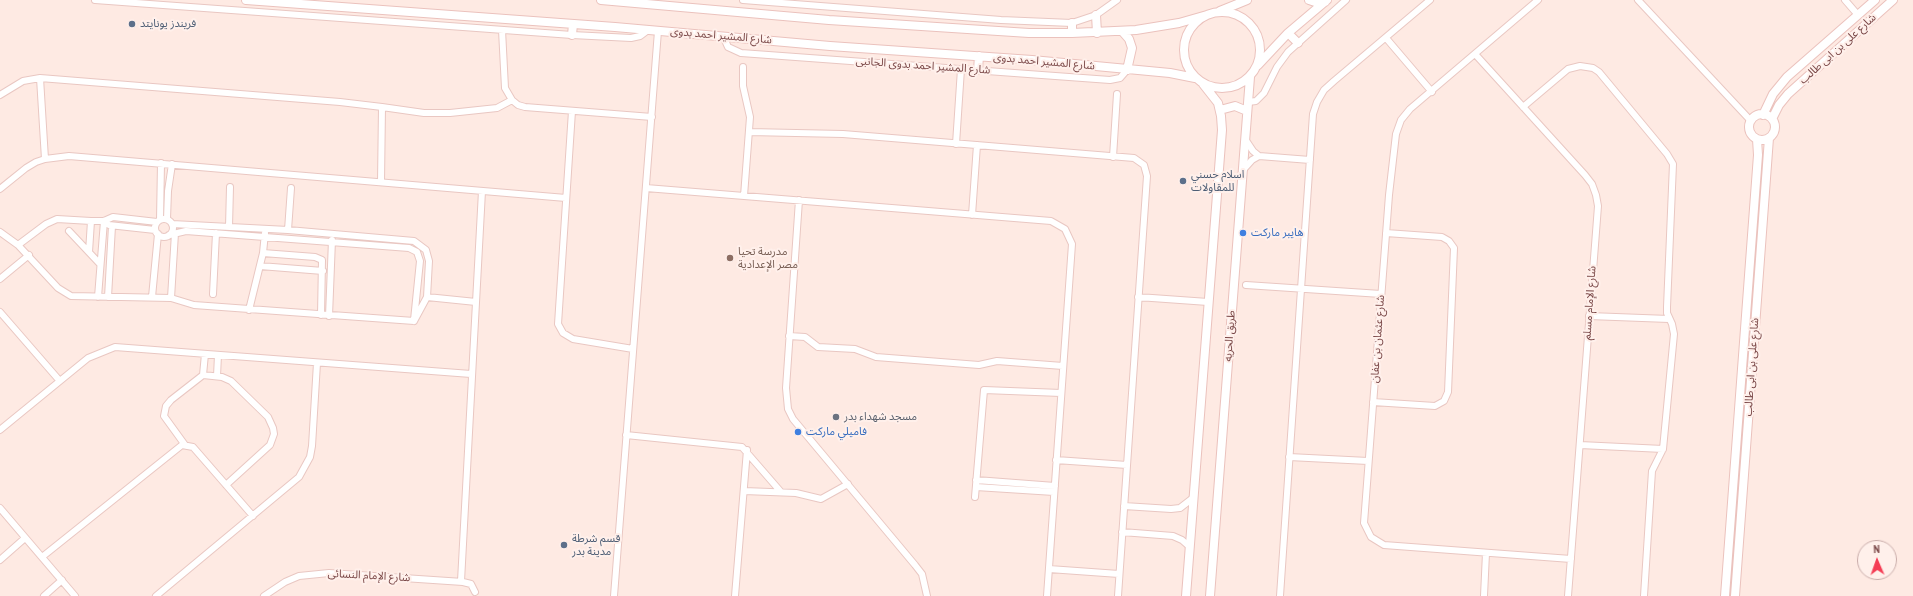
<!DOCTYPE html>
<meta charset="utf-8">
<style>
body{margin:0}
#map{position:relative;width:1913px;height:596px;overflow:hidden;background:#feeae3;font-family:"Archivo Narrow",sans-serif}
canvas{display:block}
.north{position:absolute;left:1857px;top:540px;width:40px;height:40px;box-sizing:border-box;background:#fff0eb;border:1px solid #c9aca9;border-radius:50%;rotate:358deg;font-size:11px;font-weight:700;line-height:16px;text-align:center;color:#794646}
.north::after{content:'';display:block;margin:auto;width:14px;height:18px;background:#f43d55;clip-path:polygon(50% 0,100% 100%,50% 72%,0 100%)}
</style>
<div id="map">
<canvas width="1913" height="596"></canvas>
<div class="north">N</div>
</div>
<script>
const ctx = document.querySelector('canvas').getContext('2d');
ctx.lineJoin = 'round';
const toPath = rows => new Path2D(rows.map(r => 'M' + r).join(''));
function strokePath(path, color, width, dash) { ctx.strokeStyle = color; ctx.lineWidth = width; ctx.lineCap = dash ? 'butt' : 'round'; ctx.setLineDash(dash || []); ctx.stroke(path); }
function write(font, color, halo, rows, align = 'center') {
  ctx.font = font + ' "Archivo Narrow","Noto Sans Arabic",sans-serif'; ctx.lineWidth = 4; ctx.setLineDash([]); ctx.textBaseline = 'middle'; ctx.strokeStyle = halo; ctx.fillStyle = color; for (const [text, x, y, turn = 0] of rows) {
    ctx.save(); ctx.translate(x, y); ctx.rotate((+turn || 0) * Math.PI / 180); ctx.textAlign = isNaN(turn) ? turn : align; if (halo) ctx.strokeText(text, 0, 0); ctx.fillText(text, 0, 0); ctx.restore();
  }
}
const street = toPath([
 [95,0,572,35,631,38,640,36,648,30],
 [743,0,1001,20,1072,23,1096,15,1117,0],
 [1538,0,1410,109,1401,120,1396,134,1389,195,1364,523,1371,537,1384,545,1571,559],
 [1638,0,1751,121],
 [1845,0,1858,15],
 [502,30,505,88,512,100,518,105,525,107,652,117],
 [723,36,728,47,741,53,1110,80,1120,78,1127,70],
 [1386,38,1432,92],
 [1475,54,1585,175,1592,184,1596,195,1598,206,1568,596],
 [743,67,743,86,750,117,744,196],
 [40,78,45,159],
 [0,95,23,81,40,78,340,102,382,107,381,182],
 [1248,102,1256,101,1264,93,1277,67,1288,52,1346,0],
 [382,107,424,113,450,113,497,108,512,100],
 [1523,107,1568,69,1580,66,1593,68,1599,72,1667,154,1673,164,1667,307,1667,313,1672,324,1674,334,1663,449,1652,471,1644,596],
 [572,111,558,324,563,333,573,339,633,349],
 [749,132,843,134,1134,158,1144,165,1147,176,1118,596],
 [1245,139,1253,151,1259,156],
 [956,144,961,69],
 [1113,157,1117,94],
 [1243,170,1252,160,1259,156,1310,160],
 [646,188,1051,221,1065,229,1072,244,1047,596],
 [0,189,26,168,36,162,45,159,69,156,566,198],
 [799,200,786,388,788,409,793,419,915,565,922,574,927,596],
 [972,215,977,145],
 '155 228a9 9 0 1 1 18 0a9 9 0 1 1-18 0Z',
 [167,219,168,191,172,164],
 [160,220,161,163],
 [104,221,109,225,155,230],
 [172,224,288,230,414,241,426,250,429,261,427,297,414,321],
 [229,227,230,187],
 [288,230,291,188],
 [69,231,100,264],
 [0,232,18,245,46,224,57,219,91,221,104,221,113,217,157,222],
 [169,235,186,231,409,248,417,252,420,261,414,320],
 [18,245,58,288,71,296,171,298,194,305,414,321],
 [89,252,91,221],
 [263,253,315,257,322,260,321,315],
 [260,266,323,271],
 [0,279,29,255],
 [1246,285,1381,294],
 [213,294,216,233],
 [98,297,104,221],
 [108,297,112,226],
 [152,297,158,234],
 [427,297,476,302],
 [1138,297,1208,302],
 [171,298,175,233],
 [249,310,263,253,265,233],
 [0,312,59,380],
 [329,316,332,240],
 [1589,316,1669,319],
 [789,336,805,337,818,347,855,349,876,357,979,365,997,361,1063,366],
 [203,375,205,354],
 [217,376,218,355],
 [1373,402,1435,406,1444,401,1448,392,1454,248,1449,241,1442,237,1386,233],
 [0,430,88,358,115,347,471,374],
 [626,435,742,447,781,492],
 [185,445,164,416,166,406,171,400,203,375,222,377,231,381,268,417,273,428,274,434,270,445,226,485],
 [1580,445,1663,449],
 [1289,457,1368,461],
 [1056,460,1127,465],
 [976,480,1055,486],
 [976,487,1054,492],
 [744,491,796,493,821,499,848,484],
 [975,497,984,390,1061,393],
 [1124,506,1171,509,1180,508,1193,498],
 [0,508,75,596],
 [1122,532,1173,536,1182,540,1190,547],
 [42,557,182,445,193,447,253,516],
 [0,560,25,538],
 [1049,569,1119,574],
 [461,581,482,191],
 [44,596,62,580],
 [156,596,299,477,310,457,312,446,317,363],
 [264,596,285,582,299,576,329,573,463,582,471,584,475,592],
 [614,596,658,31],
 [735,596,747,450],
 [1280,596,1313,114,1317,102,1324,90,1334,81,1430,0],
 [1484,596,1486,553]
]);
const secondary = toPath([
 [246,0,615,27,830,46,1032,60,1170,73,1195,78],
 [601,0,829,20,1029,33,1072,33,1136,30,1179,23,1207,15],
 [1309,0,1318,3,1325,2],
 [1220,11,1247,0],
 '1184 50a38 38 0 1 1 76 0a38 38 0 1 1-76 0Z',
 [1096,15,1097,33],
 [1072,23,1072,33],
 [1122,31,1129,39,1132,48,1127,70],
 [1288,33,1298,43],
 [572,35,573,24],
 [1258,65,1288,33,1327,0],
 [978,70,979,56],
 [1220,110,1235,106,1247,111],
 '1749 127a13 13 0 1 1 26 0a13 13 0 1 1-26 0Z',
 [1763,115,1773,94,1787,77,1875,0],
 [1772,119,1779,105,1788,94,1893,0],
 [1186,596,1222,130,1221,116,1218,103,1203,84],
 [1210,596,1250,77],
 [1725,596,1758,155,1757,139],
 [1735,596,1769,138]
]);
const markers = [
 [132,24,4,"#5c6f8a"],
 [1183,181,4,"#5c6f8a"],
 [1243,233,4,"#3f7fe0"],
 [730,258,4,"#8d6e63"],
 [836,417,4,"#6b7280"],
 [798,432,4,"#3f7fe0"],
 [564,545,4,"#5c6f8a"]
];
const serviceNames = [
 ["فريندز يونايتد",140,24],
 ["اسلام حسني",1191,175],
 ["للمقاولات",1191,188],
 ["قسم شرطة",572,539],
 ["مدينة بدر",572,552]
];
const streetNames = [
 ["شارع المشير احمد بدوى",721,36,5],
 ["شارع على بن ابى طالب",1838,49,-42],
 ["شارع المشير احمد بدوى",1044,62,5],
 ["شارع المشير احمد بدوى الجانبى",923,66,4],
 ["شارع الإمام مسلم",1590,303,-86],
 ["طريق الحريه",1230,336,-86],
 ["شارع عثمان بن عفان",1378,339,-86],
 ["شارع على بن ابى طالب",1752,367,-86],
 ["شارع الإمام النسائى",369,576,3]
];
const shopNames = [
 ["هايبر ماركت",1251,233],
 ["فاميلي ماركت",806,432]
];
const educationNames = [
 ["مدرسة تحيا",738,252],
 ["مصر الإعدادية",738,265]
];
const worshipNames = [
 ["مسجد شهداء بدر",844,417]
];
strokePath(street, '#e9c7c2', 8);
strokePath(secondary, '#ebc2bd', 10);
strokePath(street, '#fff', 6);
strokePath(secondary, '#fff', 8);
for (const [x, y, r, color] of markers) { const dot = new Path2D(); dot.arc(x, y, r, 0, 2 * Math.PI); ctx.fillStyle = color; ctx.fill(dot); strokePath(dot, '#fff0eb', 1.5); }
write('11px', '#4e5e75', '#fff0eb', serviceNames, 'left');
write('11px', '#794646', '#fff0eb', streetNames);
write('11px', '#366cbe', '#fff0eb', shopNames, 'left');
write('11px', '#785e54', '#fff0eb', educationNames, 'left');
write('11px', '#5b616d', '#fff0eb', worshipNames, 'left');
</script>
